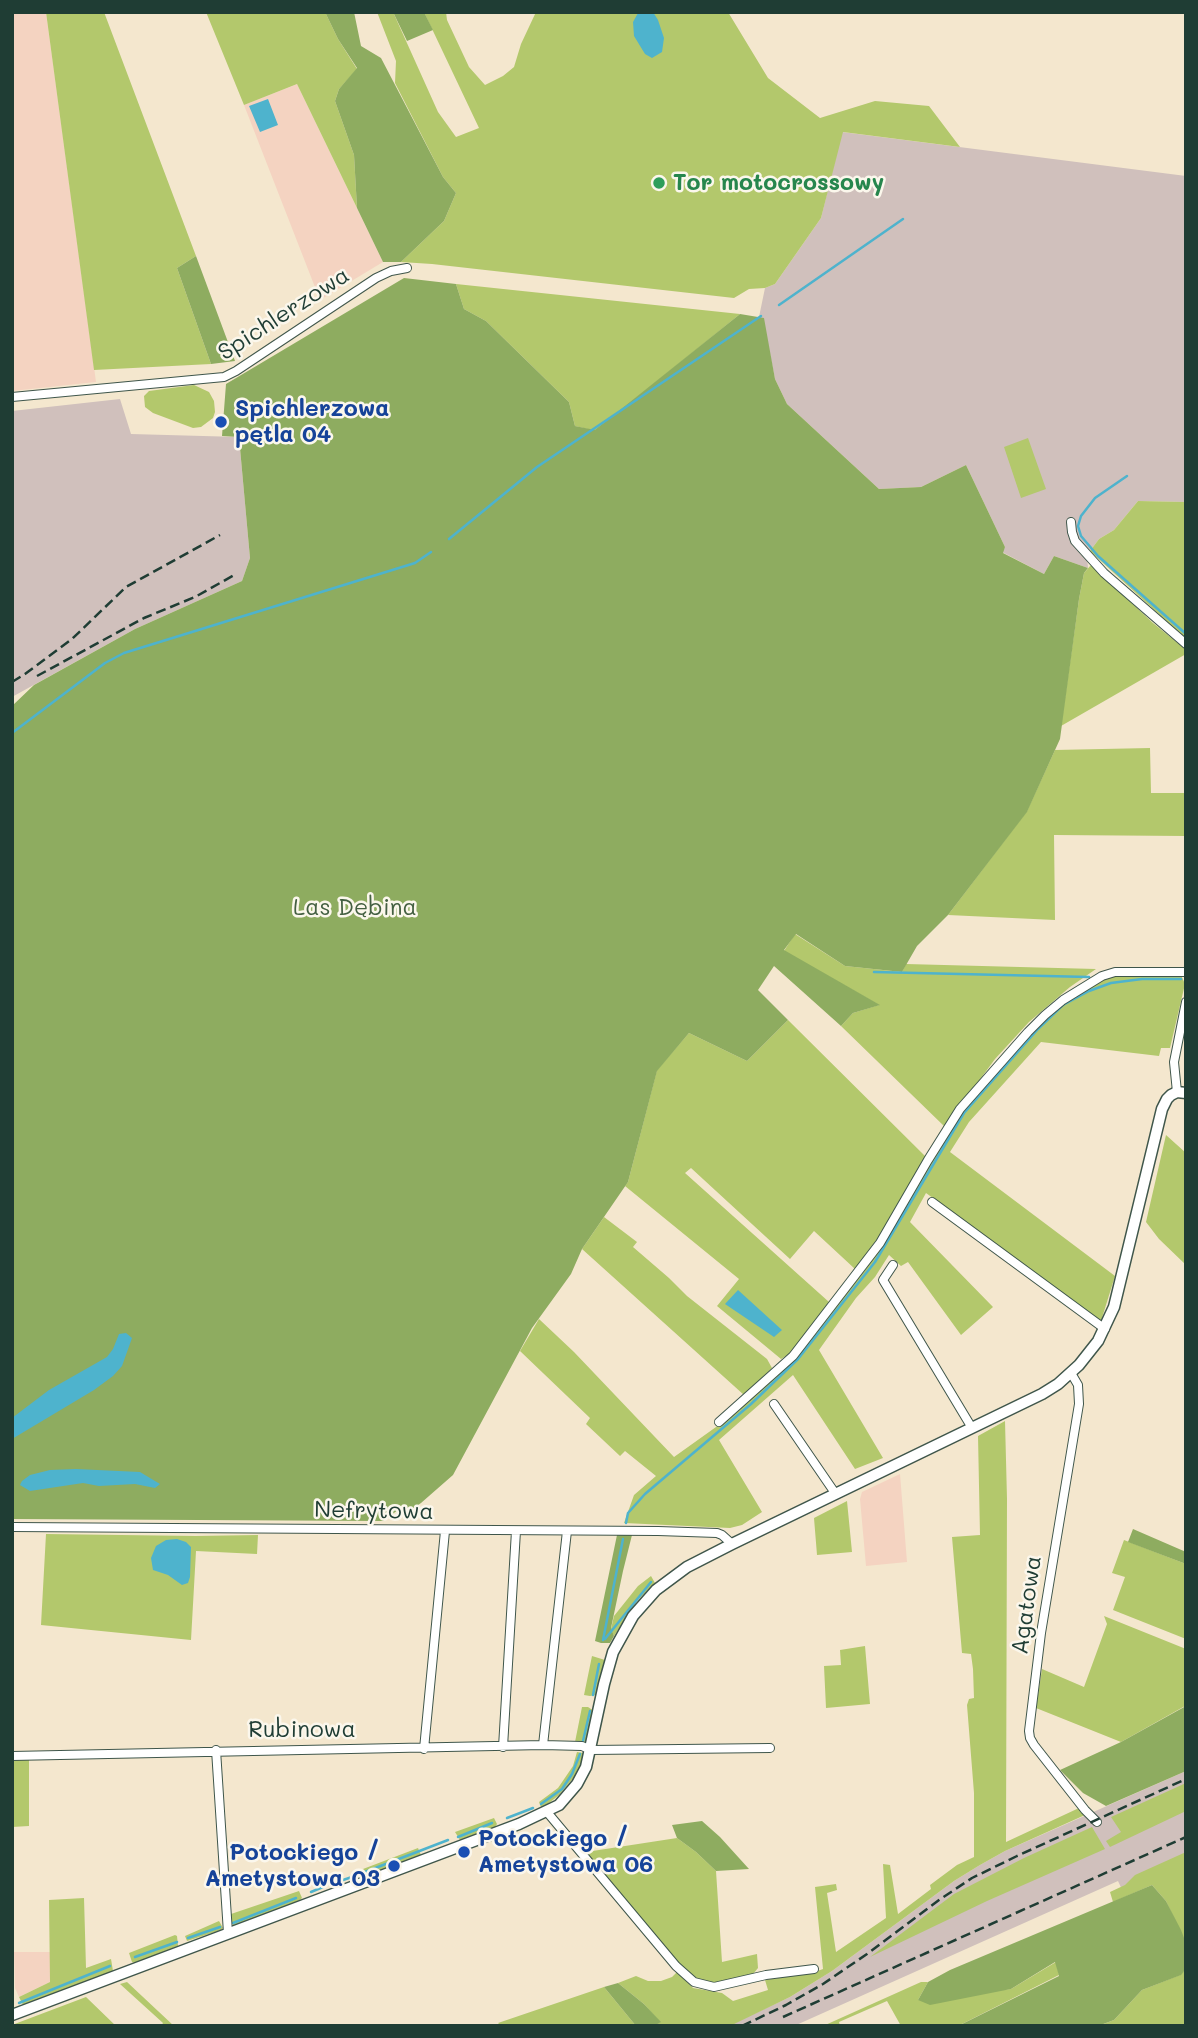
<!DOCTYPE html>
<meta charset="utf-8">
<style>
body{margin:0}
#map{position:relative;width:1198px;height:2038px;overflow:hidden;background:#f4e7ce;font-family:Mali,sans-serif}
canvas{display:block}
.frame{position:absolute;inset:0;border:14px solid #1f3d34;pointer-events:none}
</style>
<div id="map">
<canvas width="1198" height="2038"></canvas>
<div class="frame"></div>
</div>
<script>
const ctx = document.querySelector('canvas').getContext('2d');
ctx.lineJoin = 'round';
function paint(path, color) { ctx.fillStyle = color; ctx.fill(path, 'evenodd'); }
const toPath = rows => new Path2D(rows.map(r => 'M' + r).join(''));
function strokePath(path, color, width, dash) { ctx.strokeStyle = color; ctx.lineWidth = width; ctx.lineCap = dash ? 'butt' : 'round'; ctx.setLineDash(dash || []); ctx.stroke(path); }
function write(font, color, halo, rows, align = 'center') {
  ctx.font = font + ' Mali,sans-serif'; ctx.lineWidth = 5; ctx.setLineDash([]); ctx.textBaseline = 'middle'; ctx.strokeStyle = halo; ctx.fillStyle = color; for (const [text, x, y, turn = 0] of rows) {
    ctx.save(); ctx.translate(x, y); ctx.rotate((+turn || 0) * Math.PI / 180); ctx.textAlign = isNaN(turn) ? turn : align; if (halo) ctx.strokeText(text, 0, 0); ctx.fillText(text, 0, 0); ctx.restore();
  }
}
const built = toPath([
 [12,12,46,12,96,382,12,391],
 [297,84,383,262,320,300,244,105],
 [900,1474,907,1562,866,1566,860,1499,862,1492],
 [14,1952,50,1952,50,1982,19,1997,15,1988]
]);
const industrial = toPath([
 [842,132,1186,176,1186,502,1138,501,1114,530,1099,539,1090,551,1087,556,1088,568,1054,556,1044,574,1002,552,1005,547,966,465,921,487,879,489,787,404,775,379,768,344,759,317,765,288,775,284,821,218],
 [120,399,131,434,239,437,250,558,242,581,135,629,12,697,12,411],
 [1186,1771,1186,1866,1124,1894,1118,1881,794,2026,728,2026,790,1997,832,1971,954,1881,980,1865,1005,1851]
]);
const green = toPath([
 [46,12,104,12,196,256,177,268,211,364,94,370],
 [206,12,325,12,338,39,357,69,339,89,335,101,354,155,357,208,297,84,244,105],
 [377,12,393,12,438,112,456,137,479,128,424,12,446,12,447,20,469,67,485,85,503,76,514,67,521,44,536,12,728,12,768,78,820,118,875,101,929,106,960,147,843,132,821,218,775,284,765,288,749,289,734,298,432,264,401,262,444,221,456,193,443,177,395,83,396,61],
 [456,284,740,314,596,431,575,426,569,402,486,321,464,309],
 [194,385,209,392,214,401,215,412,213,418,201,427,193,428,153,413,145,407,144,396,149,391],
 [1028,438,1046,489,1021,498,1004,447],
 [1138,501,1186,502,1186,639,1090,551,1099,539,1114,530],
 [1091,565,1153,623,1185,649,1186,654,1061,726,1079,599,1084,573],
 [1150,748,1151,793,1186,793,1186,836,1054,835,1055,920,948,915,1027,811,1055,750],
 [795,934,845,966,902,972,906,964,1096,969,1070,987,1029,1022,995,1059,945,1127,841,1026,853,1013,879,1005,784,951],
 [1181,975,1185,984,1170,1048,1161,1048,1159,1056,1041,1042,969,1122,950,1152,1115,1276,1101,1321,926,1193,910,1222,993,1307,961,1335,908,1262,901,1266,889,1255,875,1277,856,1298,819,1350,883,1458,855,1469,793,1375,719,1440,762,1512,742,1525,730,1528,624,1523,634,1495,656,1476,625,1451,620,1456,586,1424,590,1418,520,1351,539,1319,574,1352,674,1457,723,1422,786,1366,866,1269,956,1121,969,1103,1037,1027,1075,995,1095,983,1113,976],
 [788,1020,926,1157,880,1235,855,1269,814,1231,790,1259,691,1168,685,1173,829,1302,791,1353,781,1359,717,1306,739,1279,625,1186,628,1182,657,1070,689,1033,747,1061],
 [1166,1135,1186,1153,1186,1265,1159,1239,1146,1222],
 [604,1217,637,1242,633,1247,669,1278,687,1296,767,1359,772,1368,744,1395,582,1249],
 [1005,1421,1007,1499,1006,1842,1079,1808,1085,1815,1005,1851,980,1865,954,1881,832,1971,790,1997,730,2026,654,2026,660,2022,644,2004,618,1983,636,1976,648,1981,661,1981,672,1977,677,1972,693,1988,722,1993,733,2001,768,1990,765,1980,812,1973,823,1969,815,1887,836,1884,837,1890,827,1893,836,1952,886,1918,883,1864,890,1865,898,1914,931,1889,930,1885,957,1865,974,1857,974,1793,967,1705,969,1699,974,1698,973,1669,971,1654,962,1653,952,1537,980,1535,978,1436],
 [847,1501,852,1552,817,1555,814,1518],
 [46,1534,196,1536,258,1535,257,1554,196,1551,191,1640,41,1625],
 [1124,1540,1186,1564,1186,1639,1113,1610,1125,1577,1112,1573],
 [651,1576,655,1583,637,1601,614,1636,611,1629,614,1616,638,1586],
 [1104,1616,1186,1649,1185,1706,1121,1742,1036,1708,1042,1669,1084,1687,1107,1624],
 [865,1646,870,1704,826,1708,824,1666,841,1665,840,1650],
 [592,1656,605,1660,596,1695,590,1696,584,1695],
 [582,1707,588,1707,594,1711,587,1741,581,1743,575,1742],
 [577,1752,583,1753,584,1758,575,1776,559,1795,544,1807,541,1807,539,1802,558,1788,573,1766],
 [29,1759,29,1826,12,1827,12,1760],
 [1186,1783,1186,1811,1110,1847,1106,1841,1121,1832,1111,1817],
 [494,1818,497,1824,495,1827,460,1840,455,1832],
 [1092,1827,1105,1849,987,1901,870,1957,954,1894,1024,1858],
 [677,1838,696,1852,716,1871,722,1962,757,1954,758,1968,753,1974,714,1985,696,1979,679,1966,586,1852],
 [418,1848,421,1855,369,1875,363,1869],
 [1186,1852,1186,1943,1166,1901,1152,1885,1113,1902,1110,1892,1125,1885,1135,1875],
 [299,1891,302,1898,299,1901,234,1926,229,1920,231,1914],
 [84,1898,86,1968,111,1959,113,1971,23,2005,19,1997,50,1982,49,1900],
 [219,1921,223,1928,221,1930,187,1941,185,1936],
 [175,1935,177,1936,178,1946,135,1963,132,1962,129,1953],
 [1056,1962,1059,1975,958,2026,901,2026,887,2001,839,2022,840,2026,823,2026,921,1982,928,1982,918,2000,1011,1989],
 [1186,1969,1186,2026,1098,2026,1114,2020,1142,1990,1180,1975],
 [127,1982,174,2026,161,2026,163,2023,120,1984],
 [604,1987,636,2026,501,2026,498,2023],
 [86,1997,116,2026,12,2026,12,2025]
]);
const forest = toPath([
 [325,12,354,12,361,46,381,58,443,177,456,193,444,221,401,262,383,262,357,208,354,155,335,101,339,89,357,68,338,39],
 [393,12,424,12,433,30,407,41],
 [196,256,235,361,211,364,177,268],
 [404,278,456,284,464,309,486,321,569,402,575,426,595,430,740,314,764,318,775,379,787,404,879,489,921,487,966,465,1005,547,1003,553,1044,574,1054,556,1088,568,1084,573,1079,599,1060,739,1027,812,948,915,917,946,902,972,845,966,796,934,784,950,880,1005,853,1013,841,1026,774,966,758,990,788,1020,747,1061,689,1033,657,1071,628,1182,582,1249,571,1274,532,1328,453,1475,421,1503,408,1512,402,1507,383,1521,12,1519,12,706,34,685,135,629,242,581,250,558,239,437,222,436,226,384],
 [1133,1529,1186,1552,1186,1564,1128,1542],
 [617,1535,632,1535,623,1571,611,1628,614,1636,610,1643,601,1643,595,1641],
 [1186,1706,1186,1771,1106,1806,1083,1793,1060,1770,1121,1742],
 [702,1821,720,1837,749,1869,716,1871,696,1852,677,1838,672,1825],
 [1152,1885,1166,1901,1181,1930,1186,1943,1186,1969,1181,1975,1142,1990,1114,2020,1098,2026,958,2026,1059,1976,1055,1962,1011,1989,930,2005,918,2000,928,1982,950,1970],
 [618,1983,644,2004,661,2022,654,2026,636,2026,604,1987]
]);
const water = toPath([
 [653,12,658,20,664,38,662,52,652,58,645,54,634,36,633,22,638,13],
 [268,99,278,125,260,132,249,106],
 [738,1290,782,1330,774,1337,725,1304],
 [126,1333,132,1338,122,1366,113,1376,94,1390,12,1439,12,1418,49,1390,107,1357,113,1349,119,1334],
 [76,1469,140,1472,160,1484,155,1488,135,1484,99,1486,83,1483,30,1491,20,1485,22,1481,30,1475,50,1470],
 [177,1539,186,1542,191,1547,190,1577,188,1583,182,1585,168,1575,153,1570,151,1558,156,1546,166,1540]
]);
const stream = toPath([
 [779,305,903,219],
 [1127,476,1095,498,1081,516,1078,526,1081,536,1098,556,1186,634],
 [449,539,537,467,761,316],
 [12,733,105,663,124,653,415,563,431,552],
 [874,972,1089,977],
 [626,1523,628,1513,645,1494,751,1404,798,1359,875,1262,964,1113,1038,1029,1063,1005,1089,991,1111,983,1142,979,1181,979],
 [605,1639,651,1582],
 [603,1640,623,1539],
 [593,1695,599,1664],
 [583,1741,590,1711],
 [541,1804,562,1789,572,1774,580,1754],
 [507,1818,533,1808],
 [458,1837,492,1823],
 [365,1872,448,1840],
 [334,1883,355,1876],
 [311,1892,323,1887],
 [233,1923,296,1898],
 [188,1938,220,1927],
 [135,1957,177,1942],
 [19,2003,110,1966]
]);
const minor = toPath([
 [12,397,224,377,236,371,376,278,391,271,407,268],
 [1071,522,1072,532,1075,541,1104,573,1186,644],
 [1177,1092,1174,1062,1186,1002],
 [932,1202,1105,1329],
 [893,1265,883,1280,972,1428],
 [1071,1373,1078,1385,1079,1404,1041,1633,1029,1731,1030,1738,1034,1745,1085,1810,1097,1822],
 [774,1404,835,1493],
 [719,1422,793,1356,880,1243,928,1160,960,1109,1028,1032,1045,1015,1063,1000,1102,976,1115,972,1186,972],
 [12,1527,658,1531,717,1533,722,1535,732,1544],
 [543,1745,567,1531],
 [503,1747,516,1531],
 [424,1749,445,1531],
 [216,1750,228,1933],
 [12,1756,543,1745,582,1746,591,1750,770,1748],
 [547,1812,676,1966,694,1982,714,1987,766,1975,814,1969]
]);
const tertiary = toPath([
 [12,2015,519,1824,559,1805,577,1784,586,1767,604,1684,613,1652,633,1616,656,1590,687,1567,732,1544,1042,1394,1058,1384,1079,1365,1098,1341,1114,1307,1162,1109,1167,1099,1171,1095,1177,1092,1186,1093]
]);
const rail = toPath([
 [37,676,144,618,195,597,236,574],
 [12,682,25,674,72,639,126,587,220,535],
 [783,2017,1186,1837],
 [742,2026,786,2005,823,1984,867,1954,939,1900,972,1878,1017,1856,1186,1779]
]);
const markers = [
 [659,183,7,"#2e9e5b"],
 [221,422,7,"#1a4fb4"],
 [464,1852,7,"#1a4fb4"],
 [394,1866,7,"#1a4fb4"]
];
const leisureNames = [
 ["Tor motocrossowy",673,183]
];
const streetNames = [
 ["Spichlerzowa",284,314,-33],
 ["Nefrytowa",374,1511,1],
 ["Agatowa",1027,1605,-82],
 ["Rubinowa",302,1730]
];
const transitNames = [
 ["Spichlerzowa",235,409],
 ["pętla 04",235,435],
 ["Potockiego /",478,1839],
 ["Ametystowa 06",478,1865],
 ["Potockiego /",380,1853,"right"],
 ["Ametystowa 03",380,1879,"right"]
];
const parkNames = [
 ["Las Dębina",355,908]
];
paint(built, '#f4d3c1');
paint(industrial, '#d0c0bc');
paint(green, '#b3c86c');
paint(forest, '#8eac60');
paint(water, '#4eb3cd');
strokePath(stream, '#4eb3cd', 2.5);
strokePath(minor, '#3f564b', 10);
strokePath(tertiary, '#3f564b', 13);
strokePath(minor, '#fff', 8);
strokePath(tertiary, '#fff', 10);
strokePath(rail, '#1f3d34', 2.5, [10, 5]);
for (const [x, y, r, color] of markers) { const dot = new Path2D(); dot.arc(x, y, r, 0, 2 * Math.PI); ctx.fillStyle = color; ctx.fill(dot); strokePath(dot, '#fbf7ec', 2.5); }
write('bold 23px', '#27864d', '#fbf7ec', leisureNames, 'left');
write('23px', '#1f3d34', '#fbf7ec', streetNames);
write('bold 23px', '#164399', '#fbf7ec', transitNames, 'left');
write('23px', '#446042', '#fbf7ec', parkNames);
</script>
